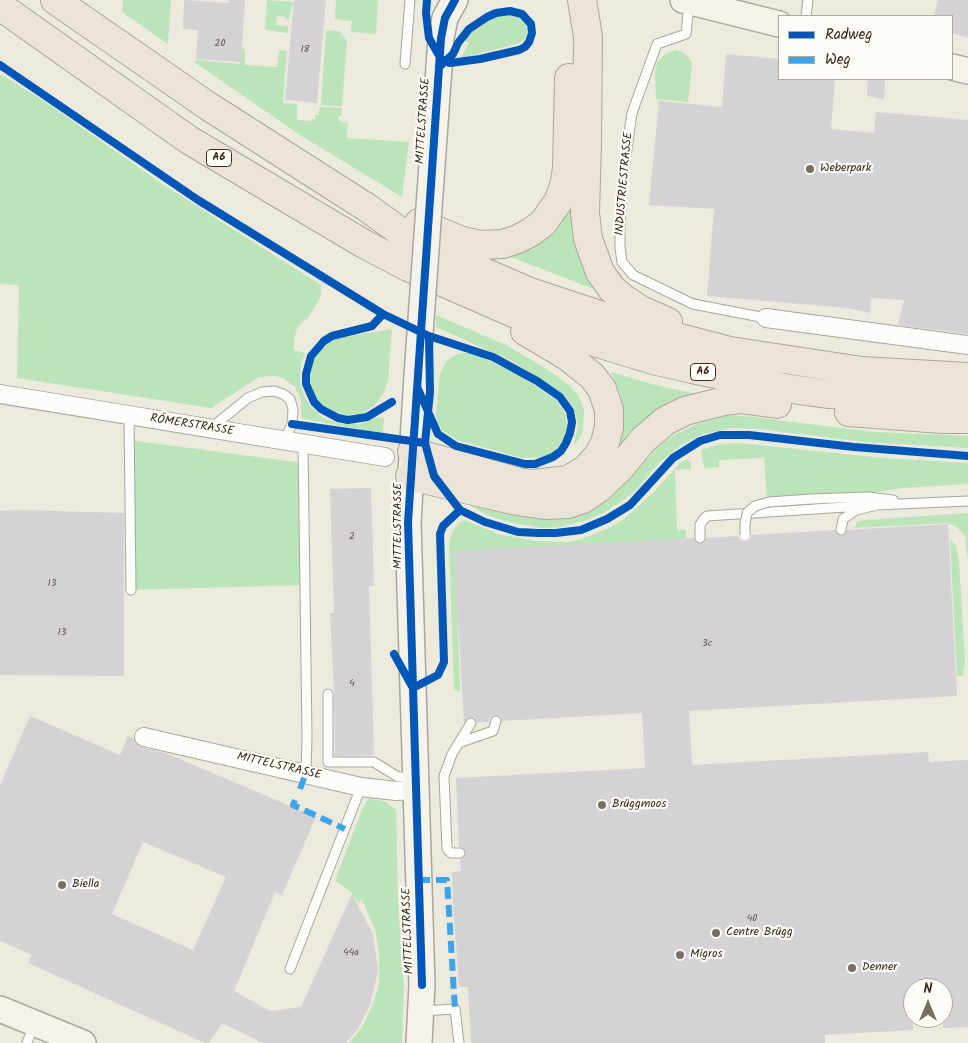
<!DOCTYPE html>
<meta charset="utf-8">
<style>
body{margin:0}
#map{position:relative;width:968px;height:1043px;overflow:hidden;background:#ece9dd;font-family:Kalam,sans-serif}
canvas{display:block}
.legend{position:absolute;left:778px;top:15px;width:175px;height:65px;box-sizing:border-box;background:#fdfcf7;border:1px solid #afa8a0;margin:0;padding:6px 9px;list-style:none;font-size:15px;color:#3b2a1e}
.legend li{display:flex;align-items:center;gap:10px;height:25px}
.legend b{width:25px;border:1px solid #afa8a0}
.north{position:absolute;left:903px;top:978px;width:50px;height:50px;box-sizing:border-box;background:#fdfcf7;border:1px solid #afa8a0;border-radius:50%;rotate:0deg;font-size:14px;font-weight:700;line-height:20px;text-align:center;color:#3b2a1e}
.north::after{content:'';display:block;margin:auto;width:18px;height:22px;background:#796d61;clip-path:polygon(50% 0,100% 100%,50% 72%,0 100%)}
</style>
<div id="map">
<canvas width="968" height="1043"></canvas>
<ul class="legend">
<li><b style="height:6px;background:#0057b8"></b>Radweg</li>
<li><b style="height:6px;background:#3fa3ea"></b>Weg</li>
</ul>
<div class="north">N</div>
</div>
<script>
const ctx = document.querySelector('canvas').getContext('2d');
ctx.lineJoin = 'round';
function paint(path, color) { ctx.fillStyle = color; ctx.fill(path, 'evenodd'); }
const toPath = rows => new Path2D(rows.map(r => 'M' + r).join(''));
function strokePath(path, color, width, dash) { ctx.strokeStyle = color; ctx.lineWidth = width; ctx.lineCap = dash ? 'butt' : 'round'; ctx.setLineDash(dash || []); ctx.stroke(path); }
function write(font, color, halo, rows, align = 'center') {
  ctx.font = font + ' Kalam,sans-serif'; ctx.lineWidth = 4.5; ctx.setLineDash([]); ctx.textBaseline = 'middle'; ctx.strokeStyle = halo; ctx.fillStyle = color; for (const [text, x, y, turn = 0] of rows) {
    ctx.save(); ctx.translate(x, y); ctx.rotate((+turn || 0) * Math.PI / 180); ctx.textAlign = isNaN(turn) ? turn : align; if (halo) ctx.strokeText(text, 0, 0); ctx.fillText(text, 0, 0); ctx.restore();
  }
}
const green = toPath([
 [123,0,171,0,168,44,122,12],
 [267,0,293,2,289,19,286,19,286,17,277,16,276,25,288,26,288,33,265,30],
 [336,0,378,0,376,34,351,32,352,21,335,19],
 [511,14,517,16,525,22,527,31,525,38,520,43,461,58,469,43,465,41,469,34,491,18],
 [326,30,339,31,347,41,342,106,321,105],
 [241,48,245,49,245,65,277,67,279,50,287,51,283,100,284,103,297,104,297,120,311,121,312,119,315,119,315,115,318,115,320,107,342,108,341,116,338,116,338,119,342,122,348,123,347,138,409,142,402,197,303,137,194,62,196,60,240,64],
 [676,50,681,51,688,56,692,64,688,102,656,99,655,73,657,63,665,54],
 [0,74,47,103,162,184,321,285,321,296,308,318,298,326,294,339,294,350,305,353,301,364,300,374,301,387,305,398,313,409,323,418,342,424,360,424,374,417,384,418,383,434,301,418,301,400,295,387,283,378,275,376,259,377,211,408,17,378,19,285,0,284],
 [572,189,599,291,503,254],
 [436,315,508,346,545,368,570,386,579,397,584,409,583,432,576,444,574,443,578,425,575,411,564,395,512,361,436,327],
 [392,329,388,381,384,392,375,405,370,409,359,414,347,415,336,413,323,405,315,398,310,384,311,367,314,359,320,351,329,343,339,338],
 [461,353,472,353,494,363,524,378,557,401,566,415,567,431,564,439,553,453,542,457,522,458,457,440,442,430,437,422,436,412,440,373,447,361,453,356],
 [611,372,655,385,698,394,621,446,620,441,623,434,624,419,623,406,620,394],
 [729,415,753,417,874,432,968,436,968,448,865,442,758,429,732,428,703,434,681,445,660,462,635,491,625,499,602,514,581,522,560,527,542,528,524,525,505,521,487,515,465,503,597,503,624,485,658,447,672,436,699,423],
 [129,440,303,463,305,585,131,590],
 [739,443,883,458,968,463,968,484,902,488,873,493,767,499,764,458,719,460,719,467,704,468,701,450,720,444],
 [687,459,691,462,691,469,675,470,677,530,686,530,686,538,457,600,460,692,454,690,449,543,452,532,460,522,465,520,498,534,536,541,568,542,581,539,609,528,624,519,653,493,680,463],
 [968,513,968,560,965,536,957,527,947,523,855,528,857,522,864,520],
 [950,538,956,546,959,561,965,662,963,676,957,676],
 [370,798,386,802,396,810,398,902,404,988,402,1043,349,1043,363,1026,372,1006,379,984,379,953,375,929,363,902,360,899,359,904,351,892,335,880,362,810,366,802]
]);
const building = toPath([
 [184,0,229,3,229,0,245,0,241,62,196,59,198,30,183,29],
 [294,0,326,0,317,103,285,100],
 [938,0,968,0,968,38,952,33,952,16,934,16],
 [726,54,779,59,779,79,835,79,831,129,874,133,876,112,968,120,968,334,898,325,904,300,871,298,870,313,847,308,707,296,714,209,649,205,659,101,722,107],
 [868,79,885,79,884,99,867,96],
 [371,488,374,586,369,586,374,755,335,756,334,694,330,613,334,613,330,489],
 [21,510,124,513,124,676,0,675,0,511],
 [948,524,957,696,689,711,692,765,928,752,929,762,968,760,968,1027,943,1028,943,988,913,988,913,1030,825,1035,825,1043,471,1043,468,987,459,987,453,903,452,872,461,871,460,859,464,858,466,853,465,849,459,847,456,778,645,768,642,713,502,721,500,716,495,715,491,717,489,722,477,722,475,718,471,717,464,723,454,551,694,538,696,543,700,544,705,542,706,538,739,536,741,540,745,541,750,539,751,535,835,530,837,534,840,536,845,534,847,530],
 [30,716,120,755,128,736,134,739,136,744,141,747,168,754,316,817,282,895,275,892,234,991,270,1011,301,1007,352,894,373,934,378,971,370,1005,357,1030,346,1043,263,1043,222,1023,209,1043,205,1043,28,963,32,955,0,941,0,785],
 [143,842,226,877,193,950,112,914]
]);
const lane = toPath([
 [689,4,686,34,657,44,632,113,623,176,620,225,620,248,622,262,633,275,693,304,766,318],
 [806,16,808,0],
 [405,64,410,0],
 [129,415,131,590],
 [211,428,248,398,262,392,274,391,283,394,290,399,293,409,292,424,284,441],
 [303,444,307,737,306,773],
 [811,499,868,497,893,500],
 [841,530,843,519,856,510,877,505,968,501],
 [700,538,700,525,703,520,707,516,877,505],
 [328,694,328,762,374,762,398,777,415,777],
 [461,742,493,731,496,721],
 [460,853,451,853,447,849,444,776,452,754,471,723],
 [290,969,361,787],
 [421,1011,455,1009,459,1043],
 [27,1043,34,1024]
]);
const street = toPath([
 [766,318,968,345],
 [0,394,385,457],
 [144,737,361,787,396,791,416,790]
]);
const secondary = toPath([
 [683,0,779,24],
 [439,67,441,38,445,18,455,0],
 [952,67,968,71],
 [417,376,408,522,422,985,419,1043],
 [0,1009,83,1043]
]);
const highway = toPath([
 [55,0,208,106,366,207,401,232,454,259,530,292,630,325,730,351,862,371,968,377],
 [582,0,588,37,587,142,585,213,588,239,600,272,612,289,624,299,641,310,668,322],
 [0,6,189,140,364,244,408,267,518,315,565,333,653,360,692,369,784,388,828,394,968,398],
 [419,223,462,241,481,245,503,244,518,239,531,232,543,223,558,202,564,186,567,169,569,78],
 [849,412,942,419,968,419],
 [412,452,519,482,533,484,568,480,586,469,598,456,605,443,609,427,609,410,602,389,592,376,567,356,525,331],
 [410,476,517,501,545,505,568,504,583,499,599,488,620,468,644,439,665,421,685,411,724,401,740,399,777,404]
]);
const laneBridge = toPath([
 [745,535,745,524,747,513,755,506,769,502,811,499]
]);
const secondaryBridge = toPath([
 [417,376,439,67]
]);
const quiet = toPath([
 [300,789,306,773],
 [295,800,293,805,345,829],
 [418,880,447,880,455,1009]
]);
const cycleway = toPath([
 [427,0,426,13,429,38,441,59,445,61,450,63,480,59,519,50,525,47,529,42,532,33,531,24,522,14,510,11,496,13,487,17,469,29,458,43,453,54,439,67],
 [0,65,198,200,383,314,429,336,493,357,537,381,560,397,570,411,572,422,570,433,566,443,561,451,553,457,535,464,525,464,456,446,438,434,418,389],
 [383,314,372,326,332,336,324,341,311,356,306,374,306,384,314,402,321,409,338,418,348,420,367,417,392,402],
 [292,424,425,443,430,392,429,336],
 [425,443,434,476,460,510,485,522,518,532,538,533,556,533,581,530,607,519,630,505,673,458,700,441,720,435,749,435,854,447,968,456],
 [394,654,413,688,438,675,444,662,440,534,443,526,460,510],
 [422,985,408,522,441,38,445,18,455,0]
]);
const markers = [
 [810,169,5,"#796d61"],
 [602,805,5,"#796d61"],
 [62,885,5,"#796d61"],
 [716,933,5,"#796d61"],
 [680,955,5,"#796d61"],
 [852,968,5,"#796d61"]
];
const numberNames = [
 ["20",220,44],
 ["18",305,50],
 ["2",352,537],
 ["13",52,584],
 ["13",62,633],
 ["3c",707,644],
 ["4",352,684],
 ["40",752,919],
 ["44a",351,953]
];
const shields = [
 [219,158,25],
 [703,372,25]
];
const shieldNames = [
 ["A6",219,158],
 ["A6",703,372]
];
const streetNames = [
 ["MITTELSTRASSE",424,121,-86],
 ["INDUSTRIESTRASSE",625,184,-85],
 ["RÖMERSTRASSE",192,426,9],
 ["MITTELSTRASSE",399,526,-90],
 ["MITTELSTRASSE",279,767,13],
 ["MITTELSTRASSE",409,931,-92]
];
const poiNames = [
 ["Weberpark",820,169],
 ["Brüggmoos",612,805],
 ["Biella",72,885],
 ["Centre Brügg",726,933],
 ["Migros",690,955],
 ["Denner",862,968]
];
paint(green, '#bce4b9');
paint(building, '#d5d2d6');
strokePath(lane, '#a9a59d', 11);
strokePath(street, '#a9a59d', 20);
strokePath(secondary, '#a9a59d', 28);
strokePath(highway, '#a9a59d', 30);
strokePath(lane, '#fcfcfa', 9);
strokePath(street, '#fcfcfa', 18);
strokePath(secondary, '#f5f2ec', 25);
strokePath(highway, '#ebe3d8', 28);
strokePath(laneBridge, '#a9a59d', 11, []);
strokePath(secondaryBridge, '#a9a59d', 28, []);
strokePath(laneBridge, '#fcfcfa', 9);
strokePath(secondaryBridge, '#f5f2ec', 25);
strokePath(quiet, '#3fa3ea', 6, [12, 6]);
strokePath(cycleway, '#0057b8', 8);
for (const [x, y, r, color] of markers) { const dot = new Path2D(); dot.arc(x, y, r, 0, 2 * Math.PI); ctx.fillStyle = color; ctx.fill(dot); strokePath(dot, '#fdfcf7', 2); }
write('10px', '#62544c', null, numberNames);
for (const [x, y, w] of shields) { const box = new Path2D(); box.roundRect(x - w / 2, y - 8.5, w, 17, 4); ctx.fillStyle = '#fdfcf7'; ctx.fill(box); strokePath(box, '#3b2a1e', 1); }
write('bold 11px', '#3b2a1e', null, shieldNames);
write('12px', '#3b2a1e', '#fdfcf7', streetNames);
write('12px', '#3b2a1e', '#fdfcf7', poiNames, 'left');
</script>
